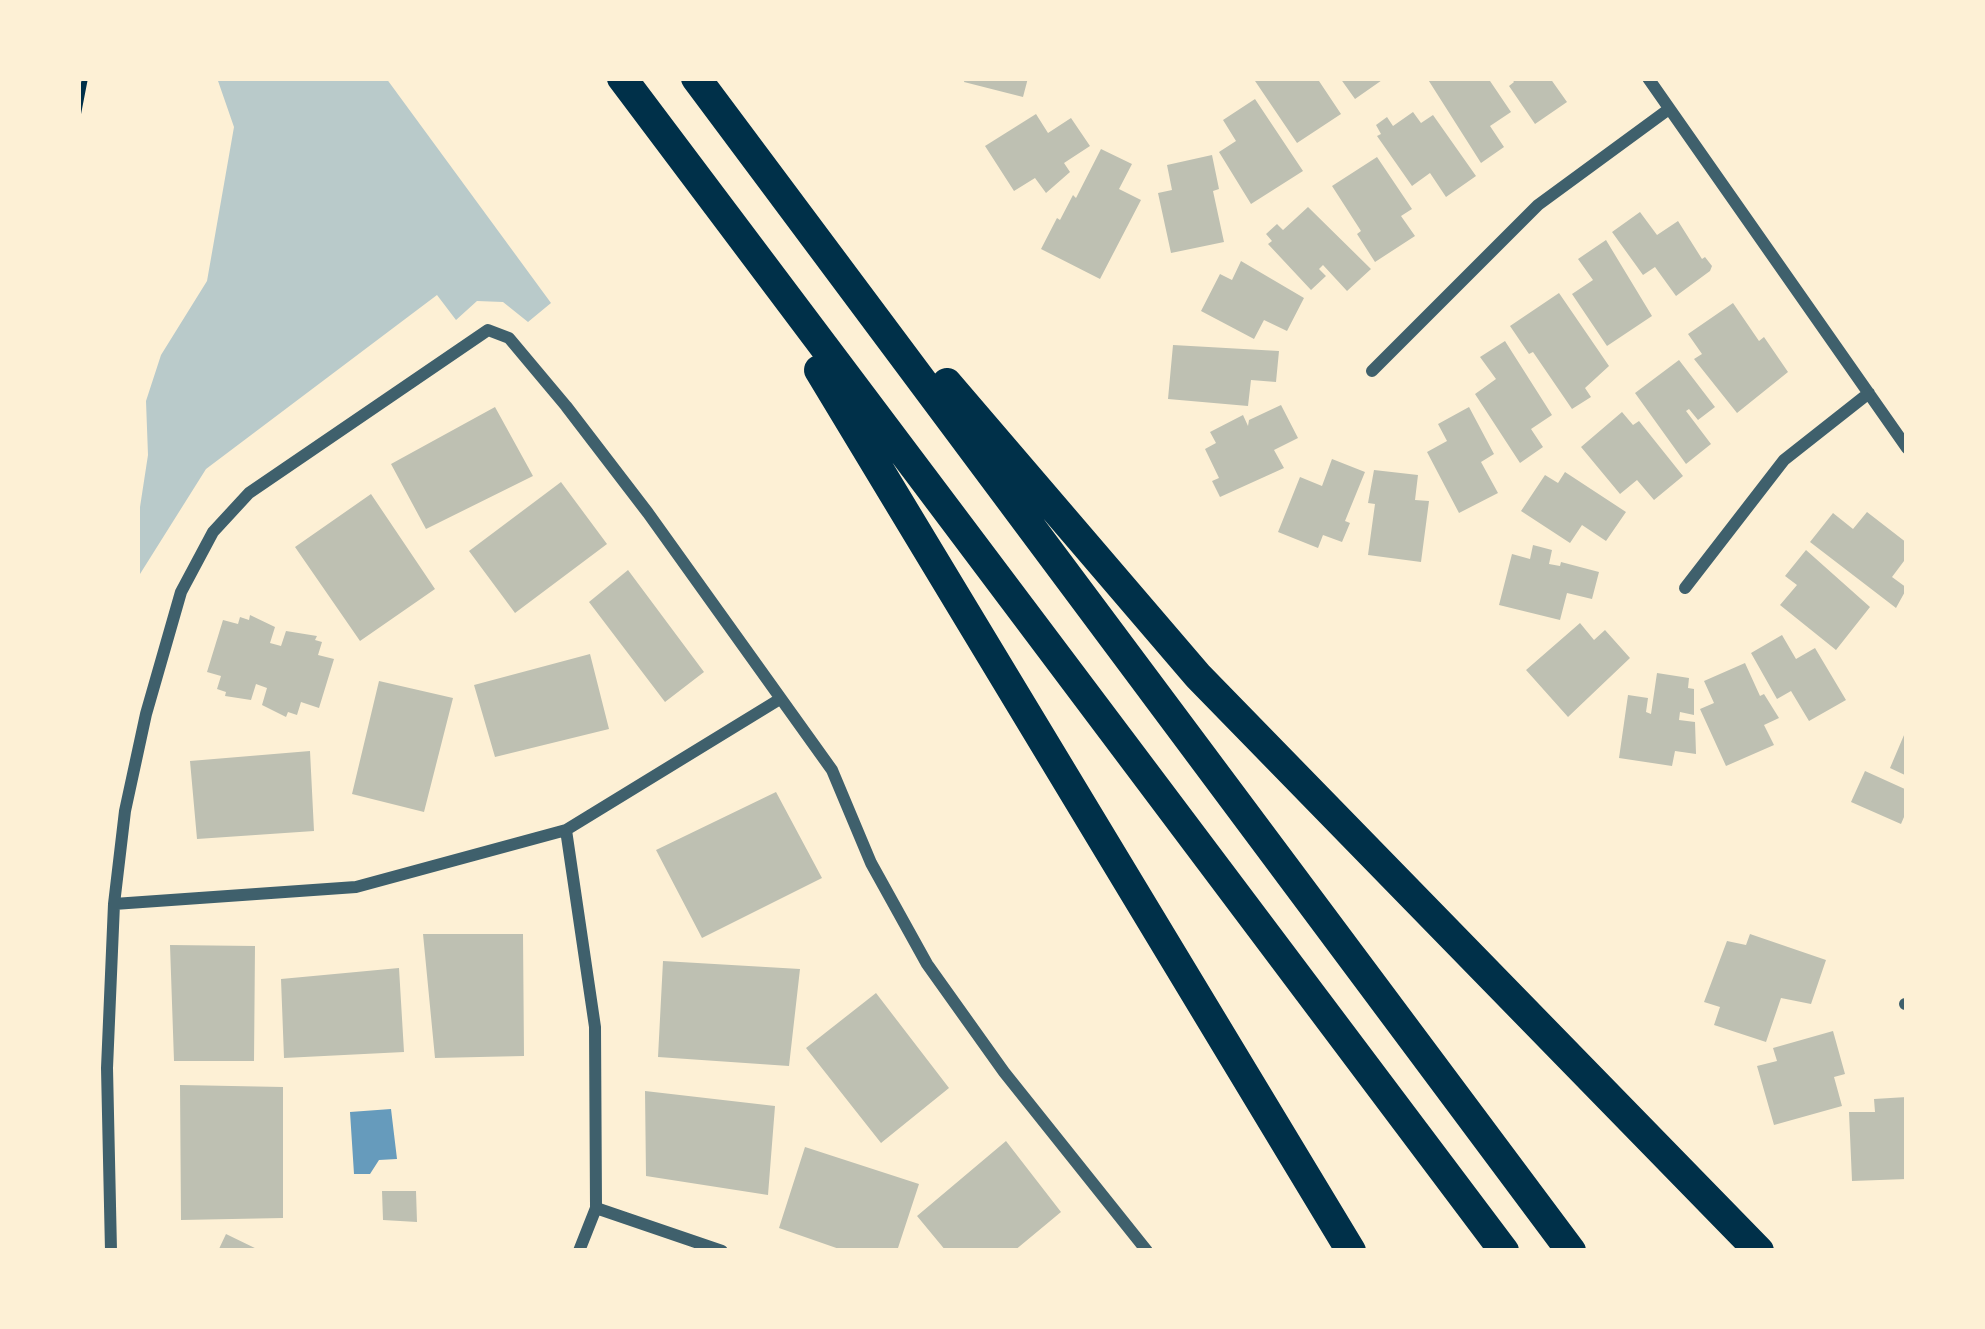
<!DOCTYPE html>
<style>
body{margin:0}
#map{position:relative;width:1985px;height:1329px;overflow:hidden;background:#fdf0d5;font-family:"Open Sans",sans-serif}
canvas{display:block}
.frame{position:absolute;inset:0;border:81px solid #fdf0d5;pointer-events:none}
</style>
<div id="map">
<canvas width="1985" height="1329"></canvas>
<div class="frame"></div>
</div>
<script>
const ctx = document.querySelector('canvas').getContext('2d');
ctx.lineJoin = 'round';
function paint(path, color) { ctx.fillStyle = color; ctx.fill(path, 'evenodd'); }
const toPath = rows => new Path2D(rows.map(r => 'M' + r).join(''));
function strokePath(path, color, width, dash) { ctx.strokeStyle = color; ctx.lineWidth = width; ctx.lineCap = dash ? 'butt' : 'round'; ctx.setLineDash(dash || []); ctx.stroke(path); }
const green = toPath([
 [217,78,386,78,551,303,528,322,503,302,477,301,456,320,437,295,206,469,140,574,140,507,148,455,146,401,161,355,207,281,234,127]
]);
const water = toPath([
 [391,1109,397,1159,379,1160,370,1174,354,1174,350,1112]
]);
const building = toPath([
 [965,78,1028,78,1023,97,964,82],
 [1253,78,1317,78,1341,114,1297,143],
 [1340,78,1385,78,1355,99],
 [1427,78,1488,78,1511,112,1490,126,1504,147,1481,163],
 [1511,78,1550,78,1567,102,1535,124,1509,86,1514,82],
 [1255,99,1303,171,1251,204,1219,152,1236,141,1223,120],
 [1413,112,1421,123,1433,115,1476,176,1446,197,1430,173,1412,186,1377,136,1381,134,1376,125,1387,117,1393,126],
 [1036,114,1048,133,1071,118,1090,146,1064,163,1070,172,1046,193,1035,178,1014,191,985,146],
 [1101,149,1132,164,1119,189,1141,200,1100,279,1041,249,1057,218,1060,220,1073,195,1076,198],
 [1212,155,1219,189,1213,191,1224,242,1171,253,1158,193,1172,190,1167,165],
 [1377,157,1412,209,1401,216,1415,236,1375,262,1357,234,1361,231,1332,186],
 [1308,207,1371,269,1347,291,1323,265,1319,269,1326,276,1311,290,1268,244,1272,241,1266,234,1277,224,1283,230],
 [1640,212,1657,235,1678,221,1702,259,1705,257,1712,266,1710,271,1676,296,1655,267,1643,275,1612,232],
 [1606,240,1652,316,1607,346,1572,294,1593,280,1578,259],
 [1241,261,1304,298,1287,331,1264,320,1254,339,1201,311,1220,274,1232,280],
 [1559,293,1609,366,1585,388,1591,397,1572,409,1533,352,1529,354,1510,326],
 [1733,303,1759,341,1764,337,1788,372,1737,413,1694,359,1702,354,1688,334],
 [1505,341,1552,415,1531,429,1543,447,1520,463,1475,394,1496,379,1480,357],
 [1173,345,1279,351,1276,382,1251,380,1248,406,1168,399],
 [1679,360,1715,407,1698,420,1689,409,1686,411,1711,444,1686,464,1635,393],
 [1281,405,1298,438,1274,450,1284,468,1220,497,1212,481,1219,478,1205,449,1216,443,1210,432,1243,415,1248,426,1249,420],
 [495,407,533,476,426,529,391,464],
 [1469,407,1494,454,1481,462,1498,493,1459,513,1427,452,1447,441,1438,424],
 [1622,412,1633,425,1639,421,1683,476,1654,500,1637,480,1620,494,1581,447],
 [1332,459,1365,472,1345,521,1350,523,1342,542,1323,535,1318,548,1278,532,1300,477,1322,486],
 [1374,470,1418,475,1415,500,1429,501,1421,562,1368,555,1375,504,1368,503],
 [1565,472,1626,512,1606,541,1582,525,1570,543,1521,511,1545,475,1558,483],
 [561,482,607,544,515,613,469,551],
 [371,494,435,589,360,641,295,547],
 [1867,512,1907,543,1907,557,1892,577,1907,588,1896,608,1810,542,1833,513,1853,529],
 [1533,545,1552,550,1549,564,1560,566,1561,562,1599,572,1592,599,1567,593,1560,620,1499,605,1512,554,1530,559],
 [1806,550,1870,607,1836,650,1780,605,1797,585,1785,576],
 [628,570,704,672,665,702,589,602],
 [250,615,275,627,270,643,281,646,286,631,317,636,315,640,322,642,318,655,334,659,319,708,301,702,297,715,288,712,286,717,262,705,267,688,256,684,251,700,225,696,226,692,217,689,221,676,207,672,223,620,238,624,240,617,249,620],
 [1580,623,1594,640,1605,630,1630,658,1568,717,1526,670],
 [1782,635,1796,659,1815,648,1846,700,1809,721,1791,691,1777,699,1751,653],
 [590,654,609,729,495,757,474,685],
 [1745,663,1760,696,1764,694,1779,718,1764,725,1774,745,1726,766,1700,709,1714,703,1704,681],
 [1657,673,1689,678,1688,688,1694,689,1694,715,1680,712,1679,720,1695,722,1696,754,1675,751,1672,766,1619,758,1628,695,1648,698,1646,712,1651,714],
 [379,681,453,698,424,812,352,794],
 [1907,728,1907,776,1890,768],
 [310,751,314,831,197,839,190,761],
 [1865,771,1907,790,1907,810,1901,824,1851,802],
 [776,792,822,878,702,938,656,850],
 [423,934,523,934,524,1056,435,1058],
 [1750,934,1826,960,1811,1004,1781,998,1766,1042,1714,1025,1720,1007,1704,1002,1727,941,1746,945],
 [170,945,255,946,254,1061,174,1061],
 [663,961,800,969,789,1066,658,1057],
 [399,968,404,1052,284,1058,281,979],
 [876,993,949,1088,881,1143,806,1048],
 [1833,1031,1845,1074,1834,1077,1842,1106,1774,1125,1757,1066,1777,1061,1773,1048],
 [180,1085,283,1087,283,1218,181,1220],
 [645,1091,775,1106,768,1195,646,1176],
 [1907,1097,1907,1179,1852,1181,1849,1112,1875,1112,1874,1099],
 [1006,1141,1061,1212,1014,1251,946,1251,917,1216],
 [805,1147,919,1184,897,1251,845,1251,779,1228],
 [382,1191,416,1191,417,1222,383,1220],
 [226,1234,261,1251,218,1251]
]);
const path = toPath([
 [78,114,85,78]
]);
const minor = toPath([
 [1648,78,1907,448],
 [1372,371,1538,205,1669,109],
 [1685,588,1784,460,1869,393],
 [566,830,595,1027,596,1208,579,1251],
 [114,904,356,887,566,830,780,699],
 [1905,1004,1907,1004],
 [596,1208,722,1251],
 [111,1251,107,1068,114,904,125,811,146,714,181,592,213,532,249,493,488,330,509,338,566,406,648,513,832,770,871,863,927,964,1004,1072,1147,1251]
]);
const motorway = toPath([
 [622,78,1504,1251],
 [696,78,1571,1251],
 [819,370,1351,1251],
 [947,383,1198,676,1759,1251]
]);
paint(green, '#b9caca');
paint(water, '#669bbc');
paint(building, '#bec0b2');
strokePath(path, '#003049', 6);
strokePath(minor, '#3f606c', 12);
strokePath(motorway, '#003049', 30);
</script>
